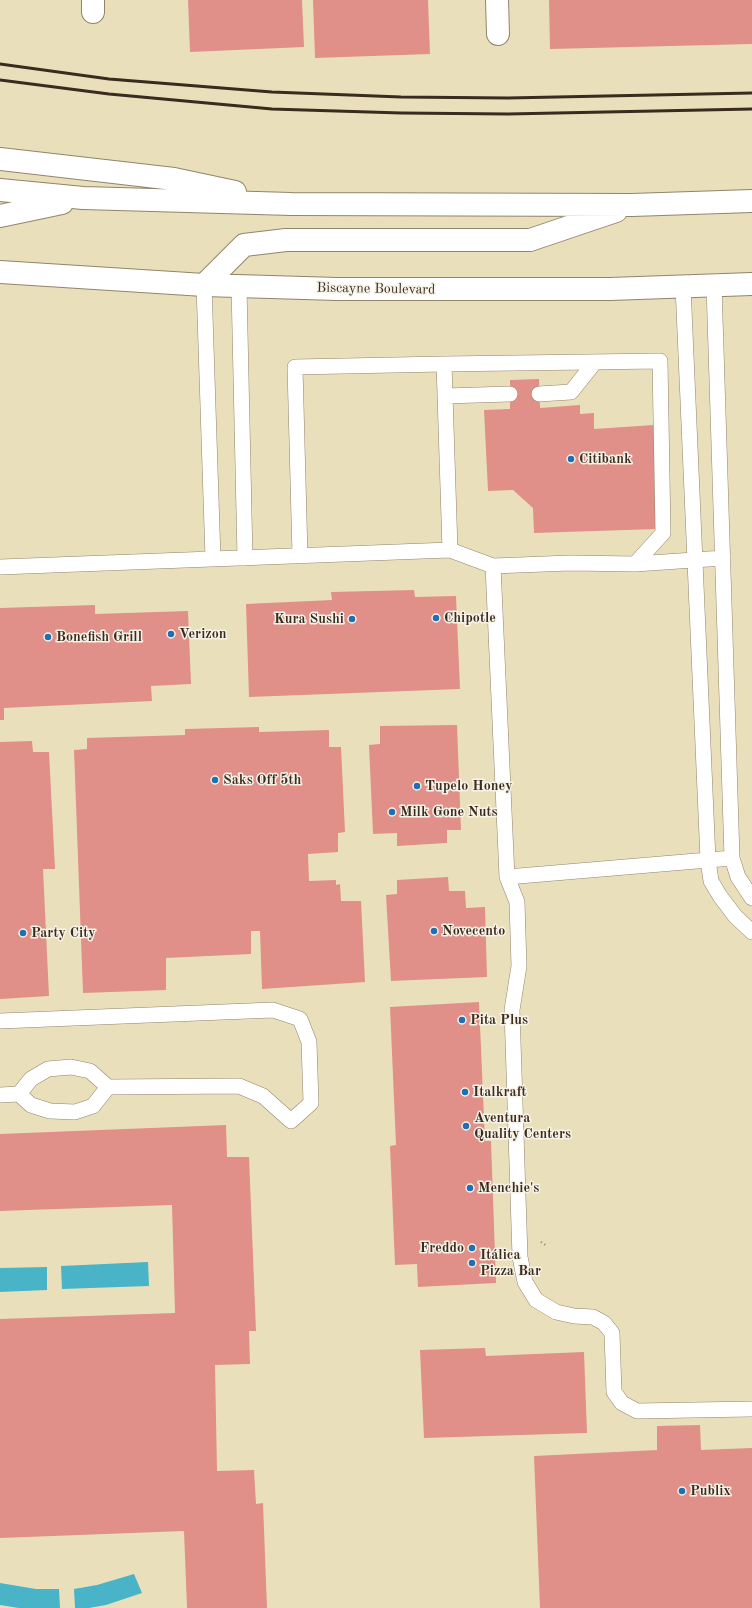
<!DOCTYPE html>
<meta charset="utf-8">
<style>
body{margin:0}
canvas{display:block;background:#eadfbb}
</style>
<canvas width="752" height="1608"></canvas>
<script>
const ctx = document.querySelector('canvas').getContext('2d');
ctx.lineJoin = 'round';
function paint(path, color) { ctx.fillStyle = color; ctx.fill(path, 'evenodd'); }
const toPath = rows => new Path2D(rows.map(r => 'M' + r).join(''));
function strokePath(path, color, width, dash) { ctx.strokeStyle = color; ctx.lineWidth = width; ctx.lineCap = dash ? 'butt' : 'round'; ctx.setLineDash(dash || []); ctx.stroke(path); }
function write(font, color, halo, rows, align = 'center') {
  ctx.font = font + ' "Old Standard TT",serif'; ctx.lineWidth = 3; ctx.setLineDash([]); ctx.textBaseline = 'middle'; ctx.strokeStyle = halo; ctx.fillStyle = color; for (const [text, x, y, turn = 0] of rows) {
    ctx.save(); ctx.translate(x, y); ctx.rotate((+turn || 0) * Math.PI / 180); ctx.textAlign = isNaN(turn) ? turn : align; if (halo) ctx.strokeText(text, 0, 0); ctx.fillText(text, 0, 0); ctx.restore();
  }
}
const water = toPath([
 [148,1262,149,1286,62,1289,61,1266],
 [47,1267,47,1290,0,1292,0,1268],
 [134,1574,142,1593,106,1605,89,1608,75,1608,74,1589,97,1585],
 [0,1583,36,1589,59,1589,60,1608,19,1608,0,1605]
]);
const building = toPath([
 [188,0,302,0,304,47,190,52],
 [313,0,428,0,430,54,315,58],
 [549,0,752,0,752,44,550,49],
 [539,379,540,408,580,405,580,414,594,413,594,429,654,425,657,529,534,533,533,508,513,490,488,491,484,410,510,409,510,380],
 [414,590,415,597,456,596,460,689,249,697,246,604,332,600,331,592],
 [95,605,95,614,188,611,191,684,151,686,152,701,4,708,4,720,0,720,0,608],
 [457,725,461,830,447,830,447,843,397,846,397,833,373,834,369,745,380,744,380,726],
 [259,727,259,732,329,730,329,747,341,747,345,832,338,833,338,852,308,854,309,881,336,880,336,885,340,884,341,901,361,901,365,982,262,989,260,931,251,931,251,954,166,958,166,990,83,993,74,750,87,749,87,738,185,735,185,729],
 [32,741,33,752,49,752,55,869,43,869,49,996,0,999,0,742],
 [448,877,449,891,465,891,466,908,485,907,487,977,391,981,386,895,397,894,397,880],
 [479,1002,485,1141,491,1141,496,1283,418,1287,417,1264,395,1265,390,1146,396,1145,390,1007],
 [226,1125,227,1157,249,1157,256,1331,249,1331,250,1364,215,1365,217,1471,254,1470,256,1504,263,1503,267,1608,187,1608,184,1531,0,1538,0,1319,175,1313,172,1205,0,1211,0,1134],
 [485,1348,486,1356,584,1352,587,1433,424,1438,420,1350],
 [700,1425,701,1450,752,1448,752,1608,540,1608,534,1456,657,1450,657,1426]
]);
const path = toPath([
 [541,1242,547,1246]
]);
const lane = toPath([
 [204,285,213,559],
 [714,285,732,858,738,877,752,898],
 [239,286,245,558],
 [683,286,708,860,711,881,720,896,735,916,752,932],
 [444,364,660,361,663,533,635,564],
 [539,394,571,392,595,362],
 [445,396,510,394],
 [300,556,295,367,444,364,450,550],
 [723,558,635,564,570,563,493,566,507,877,517,902,519,966,512,1010,520,1257,525,1282,536,1300,556,1312,574,1316,593,1317,604,1323,612,1333,614,1392,622,1403,637,1411,752,1409],
 [0,567,450,550,493,566],
 [507,877,732,858],
 [0,1021,273,1010,300,1019,309,1042,311,1103,291,1121,263,1096,239,1086,108,1087,90,1071,71,1067,48,1069,31,1079,19,1094],
 [0,1095,19,1094,31,1105,50,1111,75,1112,93,1106,108,1087]
]);
const street = toPath([
 [93,0,93,12],
 [497,0,498,34]
]);
const primary = toPath([
 [0,159,174,179,235,192],
 [0,190,83,198,291,204,632,205,752,201],
 [0,216,62,203],
 [0,272,204,285,337,289,610,289,752,284],
 [204,285,244,245,286,240,530,240,616,211]
]);
const rail = toPath([
 [0,64,109,79,272,92,401,97,508,98,752,93],
 [0,80,109,94,272,109,401,113,508,114,752,109]
]);
const markers = [
 [571,459,4,"#1f6fb2"],
 [436,618,4,"#1f6fb2"],
 [352,619,4,"#1f6fb2"],
 [171,634,4,"#1f6fb2"],
 [48,637,4,"#1f6fb2"],
 [215,780,4,"#1f6fb2"],
 [417,786,4,"#1f6fb2"],
 [392,812,4,"#1f6fb2"],
 [434,931,4,"#1f6fb2"],
 [23,933,4,"#1f6fb2"],
 [462,1020,4,"#1f6fb2"],
 [465,1092,4,"#1f6fb2"],
 [466,1126,4,"#1f6fb2"],
 [470,1188,4,"#1f6fb2"],
 [472,1248,4,"#1f6fb2"],
 [472,1263,4,"#1f6fb2"],
 [682,1491,4,"#1f6fb2"]
];
const streetNames = [
 ["Biscayne Boulevard",376,289,1]
];
const poiNames = [
 ["Citibank",579,459],
 ["Chipotle",444,618],
 ["Kura Sushi",344,619,"right"],
 ["Verizon",179,634],
 ["Bonefish Grill",56,637],
 ["Saks Off 5th",223,780],
 ["Tupelo Honey",425,786],
 ["Milk Gone Nuts",400,812],
 ["Novecento",442,931],
 ["Party City",31,933],
 ["Pita Plus",470,1020],
 ["Italkraft",473,1092],
 ["Aventura",474,1118],
 ["Quality Centers",474,1134],
 ["Menchie's",478,1188],
 ["Freddo",464,1248,"right"],
 ["Itálica",480,1255],
 ["Pizza Bar",480,1271],
 ["Publix",690,1491]
];
paint(water, '#49b4c7');
paint(building, '#e09088');
strokePath(lane, '#92846c', 16);
strokePath(street, '#92846c', 24);
strokePath(primary, '#92846c', 24);
strokePath(path, '#92846c', 2.5, [1, 3]);
strokePath(lane, '#fff', 15);
strokePath(street, '#fff', 22);
strokePath(primary, '#fff', 22);
strokePath(rail, '#3b2a1e', 3);
for (const [x, y, r, color] of markers) { const dot = new Path2D(); dot.arc(x, y, r, 0, 2 * Math.PI); ctx.fillStyle = color; ctx.fill(dot); strokePath(dot, '#f7f3e8', 1.5); }
write('14px', '#3b2a1e', '#f7f3e8', streetNames);
write('bold 14px', '#3b2a1e', '#f7f3e8', poiNames, 'left');
</script>
